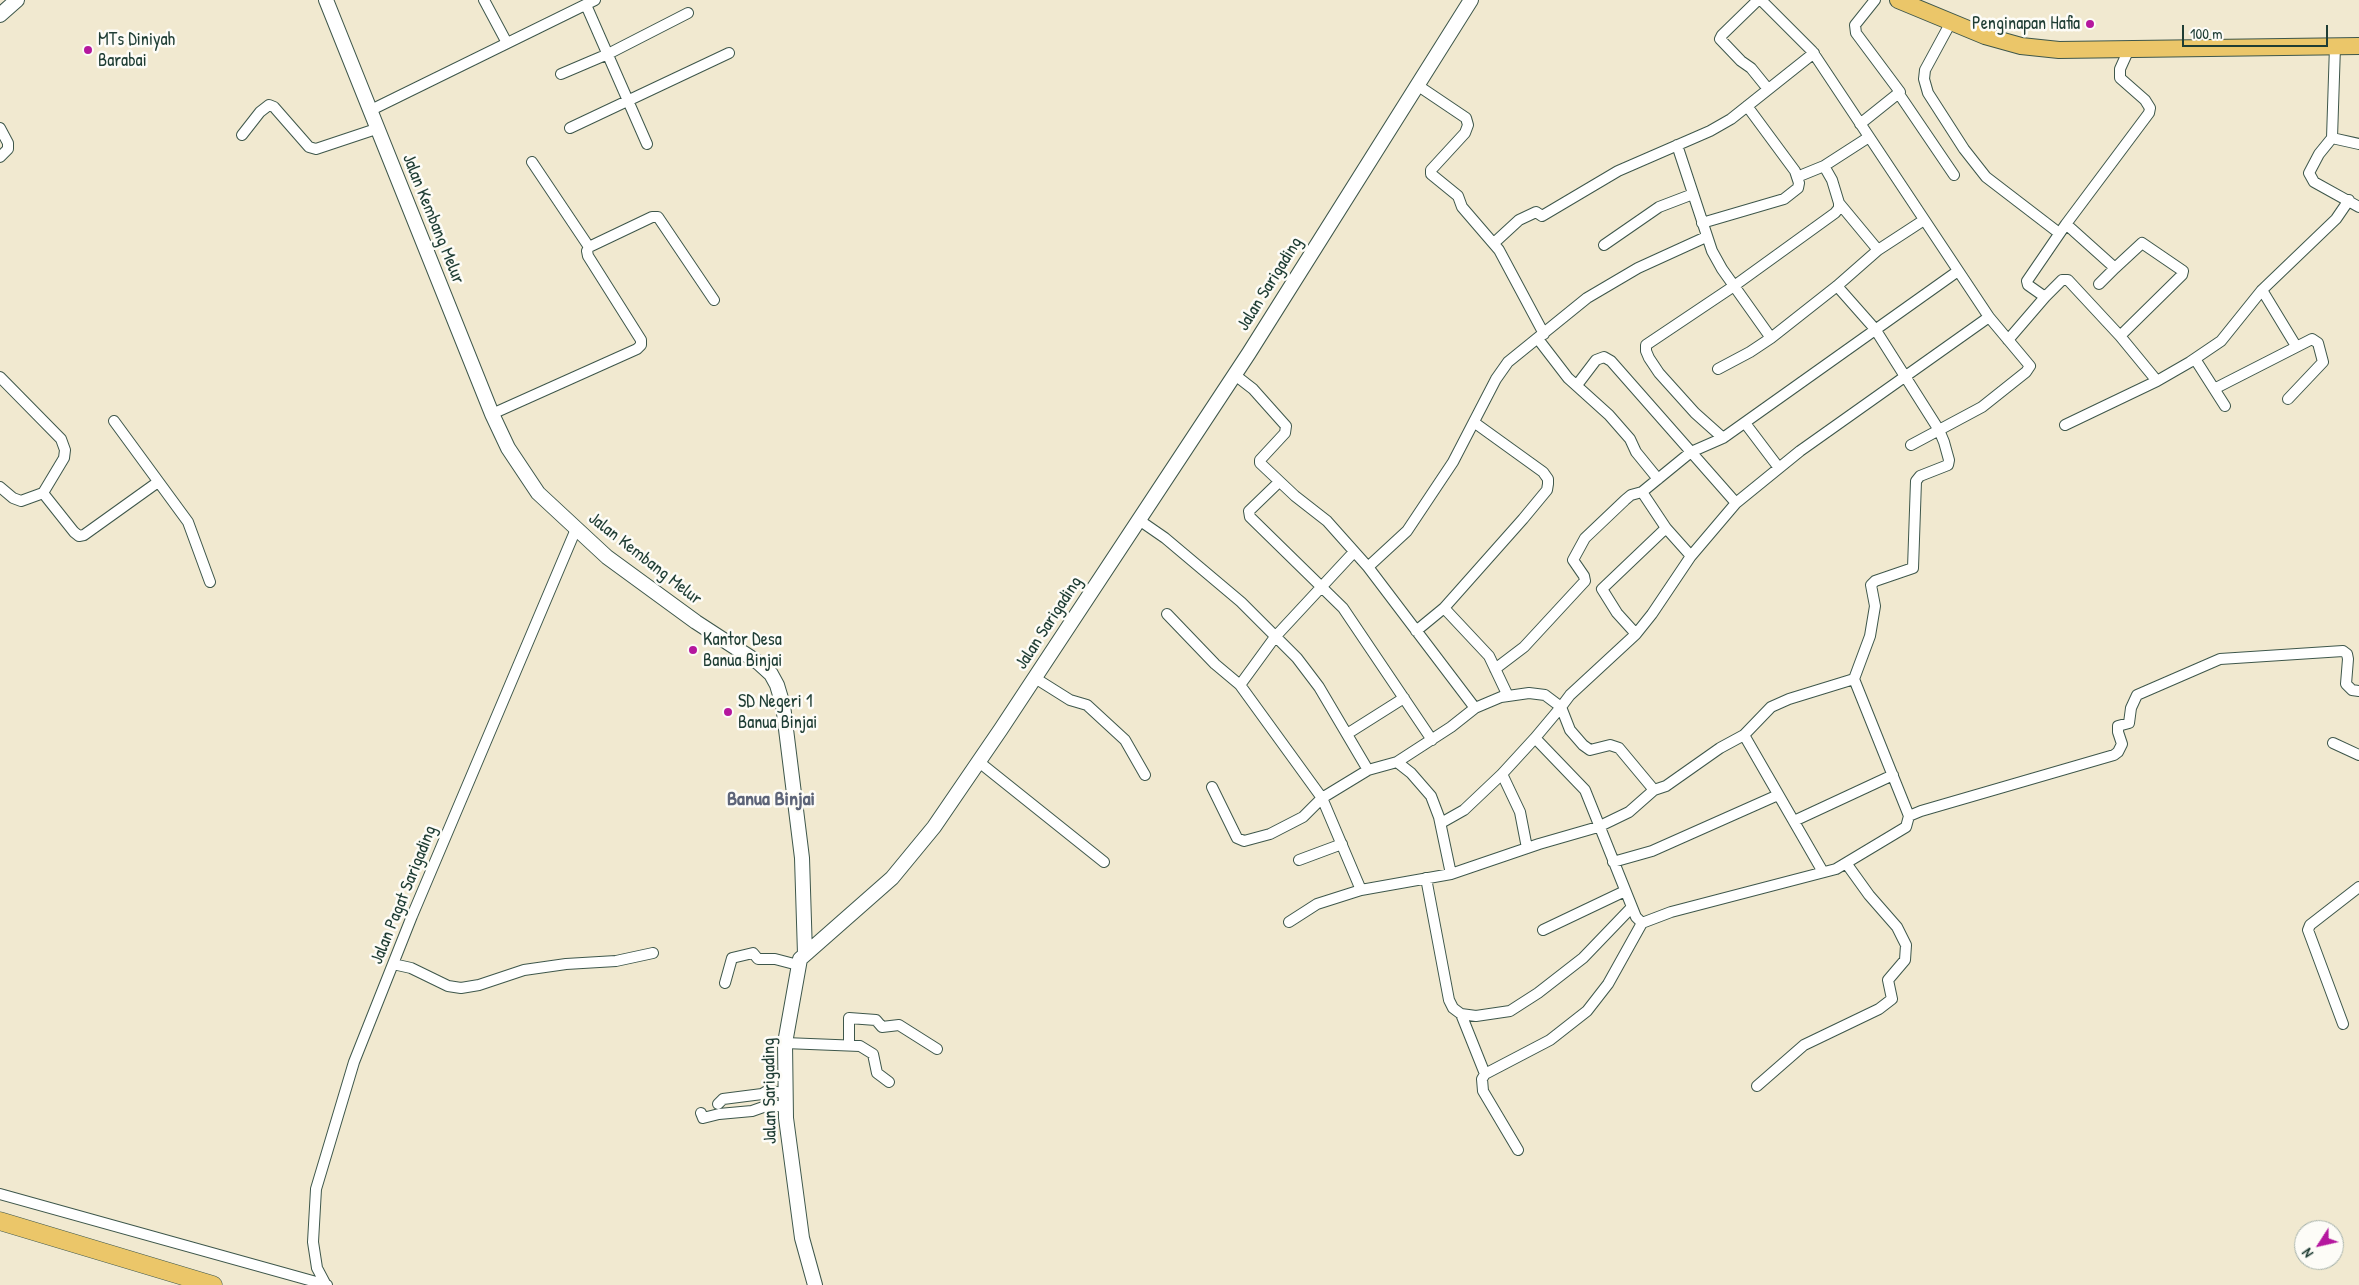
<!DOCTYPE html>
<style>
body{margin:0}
#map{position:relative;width:2359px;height:1285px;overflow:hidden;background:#f1e9d0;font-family:"Patrick Hand",sans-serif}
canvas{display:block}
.north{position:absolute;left:2294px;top:1220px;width:50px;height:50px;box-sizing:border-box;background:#fdfcf7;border:1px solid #a4b0a9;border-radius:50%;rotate:235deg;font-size:14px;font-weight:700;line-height:20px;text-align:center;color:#1f3d34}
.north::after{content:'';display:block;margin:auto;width:18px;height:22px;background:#b5179e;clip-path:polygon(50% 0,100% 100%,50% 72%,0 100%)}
.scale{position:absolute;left:2182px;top:25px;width:146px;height:22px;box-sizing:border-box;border:2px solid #1f3d34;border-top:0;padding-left:6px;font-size:15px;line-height:18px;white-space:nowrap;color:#1f3d34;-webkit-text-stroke:4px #fdfcf7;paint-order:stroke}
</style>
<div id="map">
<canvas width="2359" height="1285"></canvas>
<div class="north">N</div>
<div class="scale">100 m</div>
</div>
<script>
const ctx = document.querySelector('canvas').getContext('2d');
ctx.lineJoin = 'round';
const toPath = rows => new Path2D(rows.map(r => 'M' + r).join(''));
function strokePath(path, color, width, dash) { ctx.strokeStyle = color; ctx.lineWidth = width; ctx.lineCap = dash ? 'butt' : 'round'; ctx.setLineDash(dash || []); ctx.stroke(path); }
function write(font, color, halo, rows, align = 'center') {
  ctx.font = font + ' "Patrick Hand",sans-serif'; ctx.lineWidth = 5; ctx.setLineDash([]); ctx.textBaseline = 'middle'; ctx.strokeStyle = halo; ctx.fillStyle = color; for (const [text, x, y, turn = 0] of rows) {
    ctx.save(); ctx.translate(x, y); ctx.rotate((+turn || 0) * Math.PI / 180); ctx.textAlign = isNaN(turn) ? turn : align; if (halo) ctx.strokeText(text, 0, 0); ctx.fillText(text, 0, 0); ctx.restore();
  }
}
const minor = toPath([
 [484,0,507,43],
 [1758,0,1722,35,1720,39,1741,61,1751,68,1768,89],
 [1761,0,1812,51,1989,317,2030,366,2026,372,1982,407,1911,445],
 [586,5,647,144],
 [1951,22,1925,70,1924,79,1928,93,1964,149,1986,177,2059,233],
 [2335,46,2332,138,2319,154,2309,173,2314,182,2359,207],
 [2129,49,2120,69,2120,78,2145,100,2150,108,2149,113,2066,224,2027,281,2028,285,2045,297,2062,280,2068,280,2120,336,2157,381],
 [561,74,608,54,688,13],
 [1417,85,1466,118,1468,125,1465,133,1431,170,1431,174,1458,196,1462,207,1499,250,1544,334],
 [1899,94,1954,175],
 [369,111,595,0],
 [1860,124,1900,92,1856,33,1855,25,1875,0],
 [0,128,8,143,8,149,0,157],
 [570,128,729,53],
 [242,135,260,112,269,105,274,107,309,147,316,149,376,129],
 [2332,138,2359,144],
 [1677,145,1712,251,1722,269,1771,338],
 [532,162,589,247],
 [1797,177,1824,166,1869,137],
 [1839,203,1878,250],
 [1702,223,1784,199,1798,188,1799,183,1795,171,1747,106],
 [2066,224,2115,268,2099,284],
 [1494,243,1519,220,1536,212,1542,216,1618,171,1710,131,1731,119,1814,53],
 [1604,245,1659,207,1693,194],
 [2115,268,2142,243,2183,271,2182,275,2120,336],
 [2262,290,2296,346],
 [1538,339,1568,378,1609,415,1630,439,1636,452,1658,479],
 [2008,340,2045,297],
 [2195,359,2225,406],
 [1718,369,1750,352,1771,338,1837,286,1878,250,1924,220],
 [1235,375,1253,389,1286,426,1285,433,1260,460,1260,463,1295,496,1327,521,1368,567,1407,531,1453,462,1496,379,1508,362,1587,298,1638,268,1706,237],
 [0,377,61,439,65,450,64,458,43,493],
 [1577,385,1596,360,1604,357,1611,361,1736,503],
 [2214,389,2312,339,2318,343,2323,362,2288,399],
 [492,414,637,349,641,345,641,340,588,256,587,251,589,247,652,217,658,217,714,300],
 [114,421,188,522,210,582],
 [1745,423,1779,468],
 [2065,425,2157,381,2190,362,2221,341,2262,290,2336,219,2349,200],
 [1723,438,1695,413,1659,373,1649,358,1646,351,1646,345,1734,286,1835,213,1839,208,1839,203,1832,180,1824,166],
 [1279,482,1249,511,1250,517,1343,608,1432,740],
 [0,487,13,498,21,501,43,493,74,532,79,536,84,535,158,482],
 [1139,520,1165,538,1241,602,1297,658,1319,687,1368,770],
 [1691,556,1666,528,1642,492,1691,452,1723,438,1958,271],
 [1368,567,1475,708],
 [1444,608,1523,519,1547,490,1548,484,1548,479,1543,472,1475,423],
 [1167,614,1215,664,1240,685,1322,798,1361,890,1451,874,1539,844,1598,827,1629,812,1654,790,1666,786,1720,748,1744,735,1771,707,1789,699,1854,679,1870,636,1875,606,1871,585,1875,581,1913,568,1916,481,1920,476,1948,465,1949,460,1944,442,1939,430,1875,329,1837,286],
 [1416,631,1444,608,1489,656,1508,696],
 [1636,634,1617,613,1602,589,1666,528],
 [1495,669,1524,647,1585,581,1584,576,1573,560,1585,538,1625,500,1631,495,1642,492],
 [1035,678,1070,700,1087,705,1125,740,1145,775],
 [1854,679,1909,816],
 [1240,685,1275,637,1353,553],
 [1561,707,1535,738,1585,790,1636,917,1642,923,1671,912,1836,869,1906,827,1909,816,1921,811,2114,755,2118,752,2122,744,2118,732,2118,726,2129,723,2131,708,2137,695,2220,659,2343,651,2347,654,2348,659,2346,684,2352,690,2359,691],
 [1561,707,1570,730,1583,745,1590,750,1610,745,1619,748,1654,790],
 [1347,734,1404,698],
 [1744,735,1823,872],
 [2333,743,2359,755],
 [979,762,1104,862],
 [1397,762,1411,773,1431,796,1439,817,1451,874],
 [1502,774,1520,812,1527,848],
 [1212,787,1237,838,1244,841,1270,834,1303,817,1322,798,1368,770,1397,762,1451,727,1475,708,1501,697,1529,693,1545,695,1561,707,1570,695,1636,634,1652,614,1691,556,1736,503,1800,451,1989,317],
 [1794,821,1893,775],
 [1441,823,1464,810,1502,774,1535,738],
 [1299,860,1342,844],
 [1613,862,1652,851,1778,795],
 [1426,878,1449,1000,1453,1008,1461,1014,1476,1016,1510,1011,1538,993,1583,958,1632,907],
 [1289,922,1317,904,1361,890],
 [1543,930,1625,891],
 [393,964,411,968,448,986,461,988,479,985,524,970,566,964,616,961,653,953],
 [725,983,732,958,753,953,758,959,775,959,798,965],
 [1461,1014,1485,1074,1482,1079,1483,1091,1518,1150],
 [2343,1024,2308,930,2310,925,2359,887],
 [785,1043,860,1046,873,1054,877,1073,889,1082],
 [849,1045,849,1018,876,1020,882,1027,899,1025,937,1049],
 [1485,1074,1550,1040,1587,1011,1608,984,1642,923],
 [1757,1086,1804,1045,1879,1009,1892,999,1888,980,1905,960,1906,945,1897,927,1869,895,1846,863],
 [718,1104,723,1099,762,1094,767,1091,786,1093],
 [701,1113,703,1118,719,1114,752,1111,769,1105,786,1107],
 [0,1194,327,1285],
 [326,1285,317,1268,313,1242,316,1189,354,1062,412,916,576,529]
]);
const tertiary = toPath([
 [326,0,492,414,508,448,538,493,607,557,696,622,759,663,771,674,777,685,783,705,802,858,805,954],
 [0,15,17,0],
 [815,1285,802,1238,786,1118,785,1043,800,959,892,878,934,827,1001,729,1249,353,1471,0]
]);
const primary = toPath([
 [1898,0,1985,36,2021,46,2059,50,2359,46]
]);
const trunk = toPath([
 [0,1221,213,1285]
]);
const markers = [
 [2090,24,5,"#b5179e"],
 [88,50,5,"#b5179e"],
 [693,650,5,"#b5179e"],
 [728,712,5,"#b5179e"]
];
const poiNames = [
 ["Penginapan Hafia",2080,24,"right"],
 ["MTs Diniyah",98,40],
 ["Barabai",98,61],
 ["Kantor Desa",703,640],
 ["Banua Binjai",703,661],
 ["SD Negeri 1",738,702],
 ["Banua Binjai",738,723]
];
const streetNames = [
 ["Jalan Kembang Melur",433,219,68],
 ["Jalan Sarigading",1270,284,-58],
 ["Jalan Kembang Melur",645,559,38],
 ["Jalan Sarigading",1049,623,-57],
 ["Jalan Pagat Sarigading",404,895,-68],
 ["Jalan Sarigading",770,1091,-91]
];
const quarterNames = [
 ["Banua Binjai",771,800]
];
strokePath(minor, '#3e574b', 12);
strokePath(tertiary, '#3e574b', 16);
strokePath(primary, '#3e574b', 18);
strokePath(trunk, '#3e574b', 19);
strokePath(minor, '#fff', 10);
strokePath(tertiary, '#fff', 14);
strokePath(primary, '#ebc669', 16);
strokePath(trunk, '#ebc669', 18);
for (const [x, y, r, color] of markers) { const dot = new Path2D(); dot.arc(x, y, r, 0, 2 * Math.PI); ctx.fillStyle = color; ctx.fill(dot); strokePath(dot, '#fdfcf7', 2); }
write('18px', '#1f3d34', '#fdfcf7', poiNames, 'left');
write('18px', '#1f3d34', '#fdfcf7', streetNames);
write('bold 20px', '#5d6478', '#fdfcf7', quarterNames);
</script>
